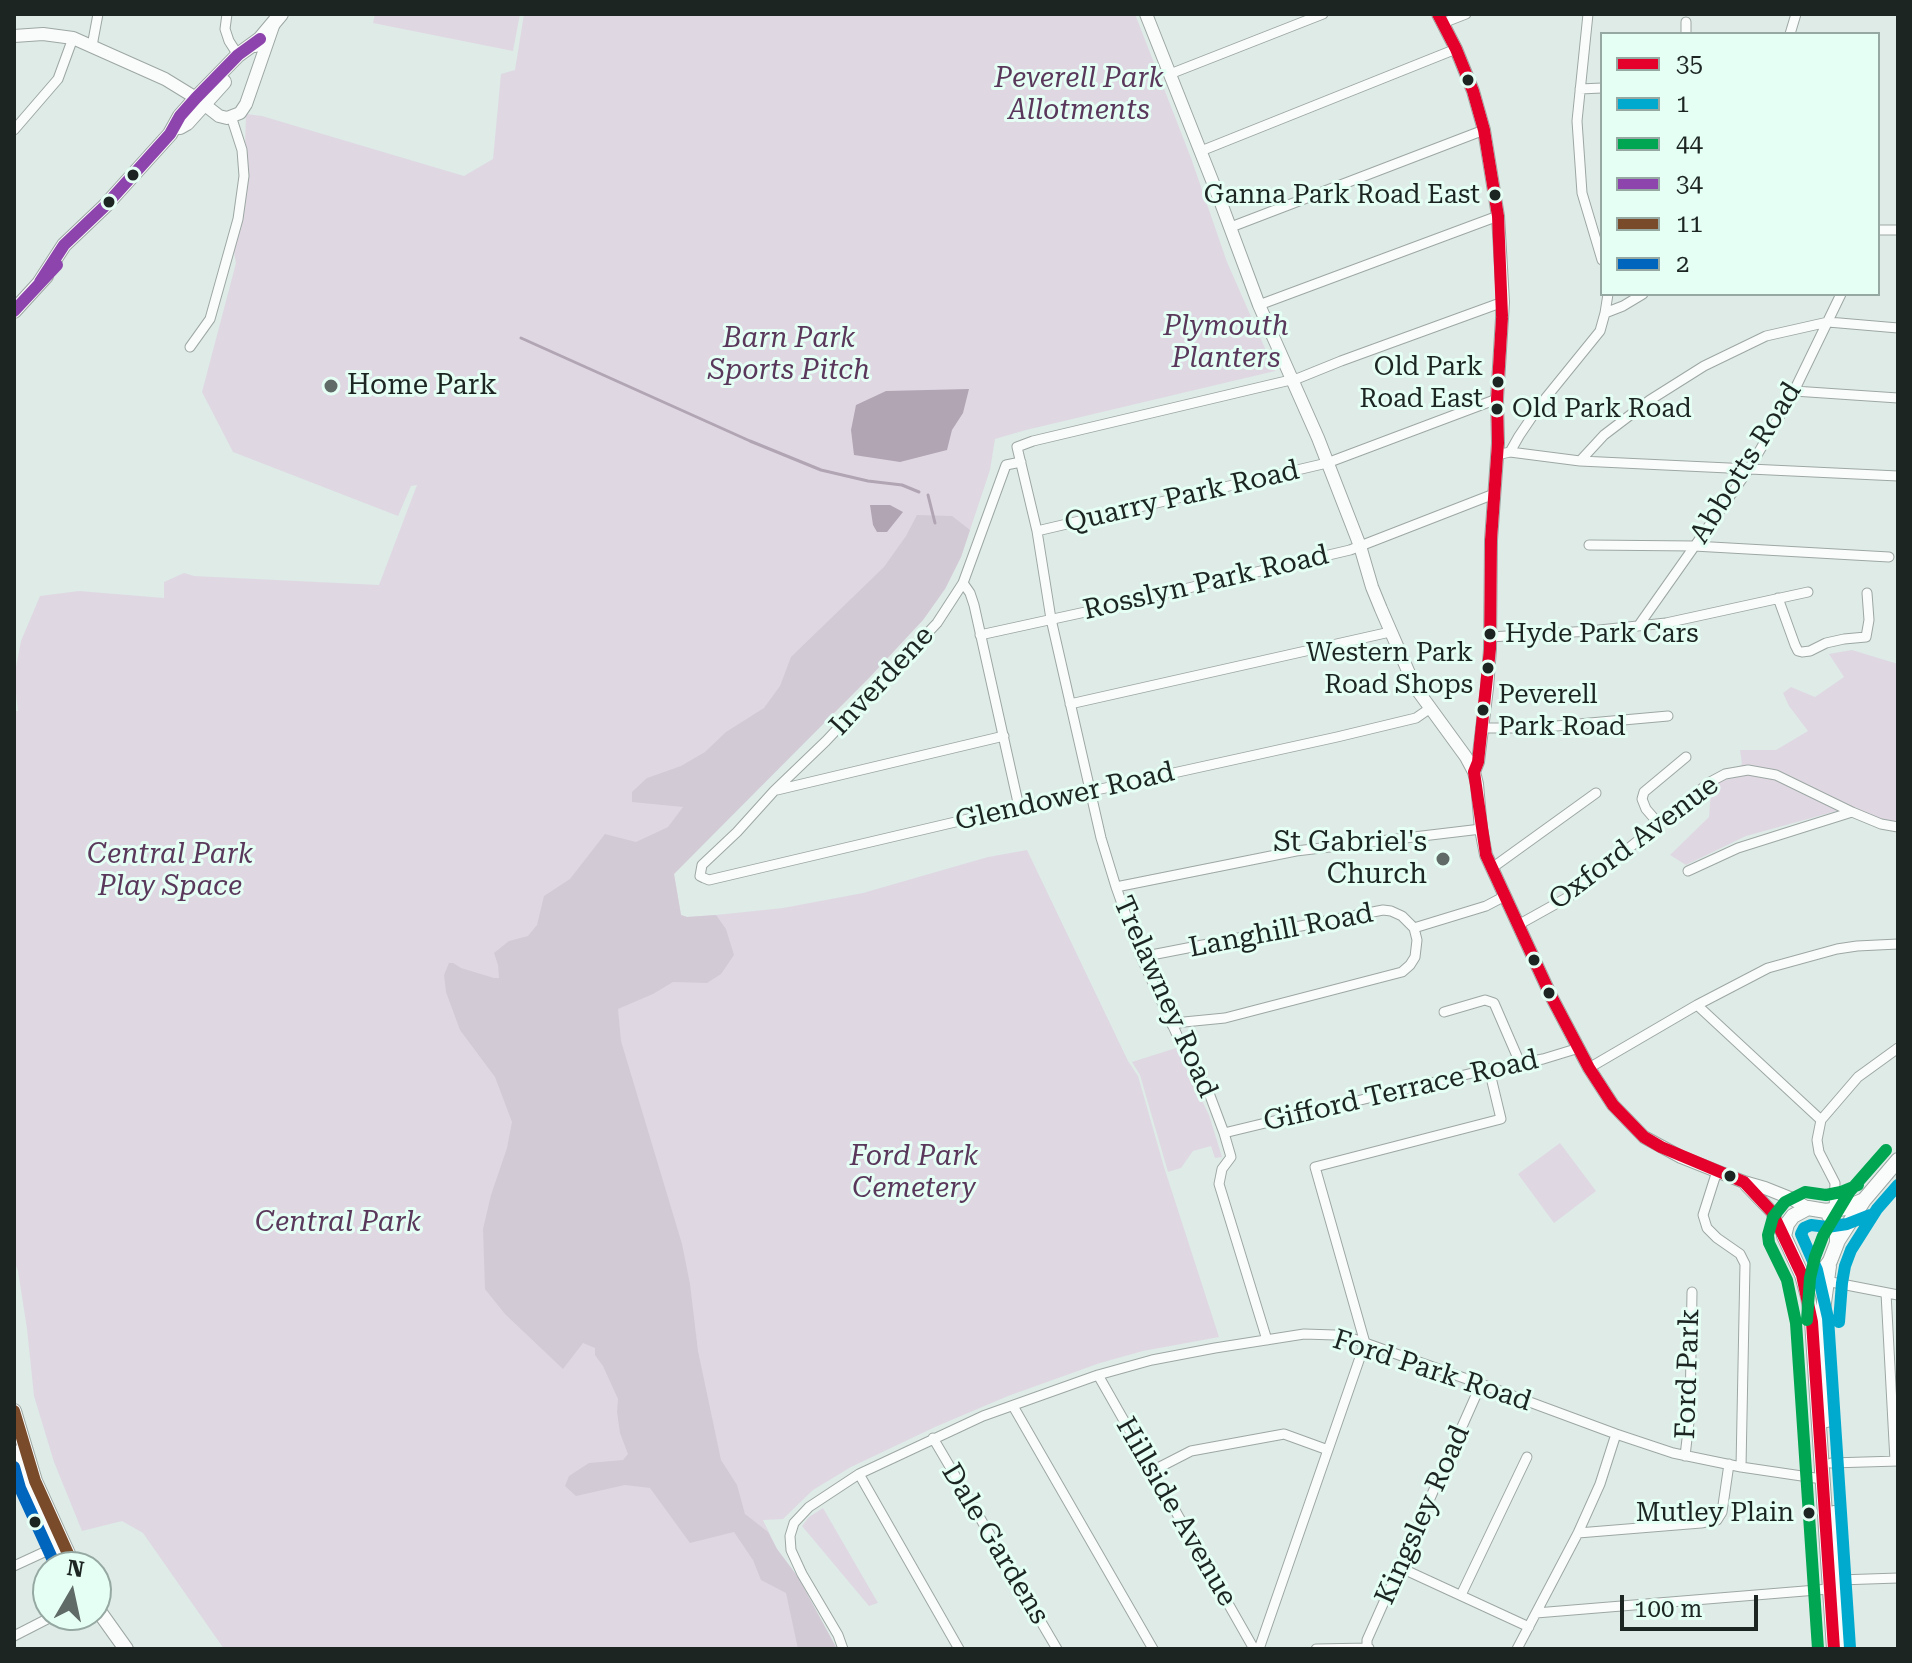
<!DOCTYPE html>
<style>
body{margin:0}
#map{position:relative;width:1912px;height:1663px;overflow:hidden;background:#deebe7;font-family:"Roboto Serif",serif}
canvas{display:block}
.frame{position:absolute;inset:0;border:16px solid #1c2522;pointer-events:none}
.legend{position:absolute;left:1600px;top:32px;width:280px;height:264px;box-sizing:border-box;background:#e5fff5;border:2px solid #95a8a1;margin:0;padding:10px 14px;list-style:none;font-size:24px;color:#1c2522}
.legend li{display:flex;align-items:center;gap:16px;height:40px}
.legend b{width:40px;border:2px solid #95a8a1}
.north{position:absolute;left:32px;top:1551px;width:80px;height:80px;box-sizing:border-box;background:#e5fff5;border:2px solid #95a8a1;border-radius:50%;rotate:9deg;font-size:22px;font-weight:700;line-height:32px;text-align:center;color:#1c2522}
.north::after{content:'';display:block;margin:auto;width:28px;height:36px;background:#606a67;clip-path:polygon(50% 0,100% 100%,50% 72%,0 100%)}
.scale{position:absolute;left:1620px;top:1595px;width:138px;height:36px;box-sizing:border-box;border:4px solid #1c2522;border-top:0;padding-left:10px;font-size:24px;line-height:28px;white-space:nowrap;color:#1c2522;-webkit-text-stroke:6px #e5fff5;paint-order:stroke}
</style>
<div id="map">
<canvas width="1912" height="1663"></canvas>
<div class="frame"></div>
<ul class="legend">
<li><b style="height:10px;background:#e4002b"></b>35</li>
<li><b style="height:10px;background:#00a9ce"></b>1</li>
<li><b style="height:10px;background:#00a651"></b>44</li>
<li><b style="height:10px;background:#8e44ad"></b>34</li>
<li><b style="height:10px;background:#7a4b2a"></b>11</li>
<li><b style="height:10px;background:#0065bd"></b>2</li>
</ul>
<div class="north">N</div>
<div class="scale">100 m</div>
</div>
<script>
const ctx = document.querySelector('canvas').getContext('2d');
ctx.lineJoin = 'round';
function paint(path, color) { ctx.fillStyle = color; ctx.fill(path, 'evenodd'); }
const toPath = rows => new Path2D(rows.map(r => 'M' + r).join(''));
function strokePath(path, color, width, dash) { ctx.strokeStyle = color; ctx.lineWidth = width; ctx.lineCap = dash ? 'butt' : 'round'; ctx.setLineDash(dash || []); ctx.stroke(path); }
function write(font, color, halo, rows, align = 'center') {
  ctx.font = font + ' "Roboto Serif",serif'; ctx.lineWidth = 6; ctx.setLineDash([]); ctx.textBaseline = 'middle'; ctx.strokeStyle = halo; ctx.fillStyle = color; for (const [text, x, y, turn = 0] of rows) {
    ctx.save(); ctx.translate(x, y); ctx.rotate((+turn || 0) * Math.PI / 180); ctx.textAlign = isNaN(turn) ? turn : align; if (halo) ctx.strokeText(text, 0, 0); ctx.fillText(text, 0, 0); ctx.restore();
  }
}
const green = toPath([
 [375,14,520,14,513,51,373,23],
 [524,14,1135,14,1191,158,1227,262,1275,371,1026,430,995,439,990,470,961,557,945,589,923,620,674,874,681,915,687,917,716,915,783,908,863,893,988,857,1027,850,1128,1061,1138,1076,1164,1167,1219,1337,1143,1351,1100,1363,1008,1396,935,1427,851,1467,813,1490,783,1519,763,1520,777,1549,798,1577,837,1649,224,1649,143,1533,122,1521,82,1531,54,1462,34,1396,27,1329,18,1271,14,1261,14,711,18,711,14,677,21,641,40,596,79,591,164,598,164,582,184,573,194,576,379,585,417,485,411,486,398,516,233,452,202,392,236,263,233,247,243,208,246,114,262,116,464,176,493,159,501,74,515,70],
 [1852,650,1898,664,1898,824,1881,822,1848,808,1746,836,1686,865,1670,855,1709,817,1711,789,1742,764,1740,750,1776,750,1808,731,1789,706,1783,693,1791,687,1815,697,1844,677,1829,654],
 [1176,1048,1209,1115,1222,1157,1215,1158,1211,1146,1193,1151,1181,1168,1168,1172,1140,1075,1132,1062],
 [1560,1143,1596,1191,1554,1223,1518,1174],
 [823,1508,878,1603,869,1606,802,1526,809,1517]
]);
const forest = toPath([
 [917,515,952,516,970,530,961,557,945,589,923,620,870,677,674,874,681,915,687,917,716,915,726,929,734,955,721,974,707,983,673,982,653,994,618,1009,621,1041,682,1244,690,1284,698,1351,721,1460,737,1485,745,1514,768,1532,777,1549,798,1577,837,1649,798,1649,786,1593,761,1580,753,1560,734,1532,690,1543,650,1488,625,1485,576,1496,565,1486,569,1476,589,1463,623,1460,628,1454,620,1433,617,1412,618,1399,603,1366,595,1355,595,1348,583,1343,563,1369,505,1314,485,1289,483,1229,491,1195,507,1148,512,1122,495,1077,460,1030,446,992,444,975,449,963,453,963,461,968,494,978,499,978,498,965,494,953,509,941,528,936,537,925,544,896,570,879,605,834,636,842,668,827,683,807,632,802,632,792,647,778,681,766,705,752,726,732,764,708,780,686,791,657,884,567,906,536]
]);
const water = toPath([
 [969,389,963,413,952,430,947,450,900,462,854,455,851,430,856,405,886,391],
 [870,505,890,505,903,512,887,532,877,532,873,525]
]);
const stream = toPath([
 [521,338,750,441,821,470,868,481,902,485,919,492],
 [928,495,935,523]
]);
const minor = toPath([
 [227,14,225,29,229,41,238,55],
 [1588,14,1577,121,1582,193,1602,260],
 [1686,22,1686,34],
 [1443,23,1466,14],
 [1790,34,1796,14],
 [92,46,98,14],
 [1170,74,1323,14],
 [1580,89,1602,88],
 [14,130,58,79,73,38],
 [1201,151,1456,49],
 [1231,227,1484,130],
 [1878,230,1898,230],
 [1259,305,1498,216],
 [1605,313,1608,294],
 [190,347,210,319,238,219,244,176,242,150,231,116],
 [1794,391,1898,398],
 [1510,452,1519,436,1540,405,1600,331,1605,313,1623,306,1643,294],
 [1497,455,1510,452,1580,461,1898,476],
 [1580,461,1604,435,1650,400,1704,366,1766,336,1828,322,1898,328],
 [1021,462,1006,465,963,583,937,623,826,741,774,791,737,832,702,865,700,876,704,878,709,880,1019,807,1337,737,1416,718,1429,709],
 [1037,531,1327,463,1497,399],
 [1589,545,1694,546,1889,557],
 [963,583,970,593,974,605,1019,807],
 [1778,598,1795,645,1798,651,1802,652,1810,651,1826,643,1844,639,1866,637,1869,620,1867,593],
 [1639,625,1749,469,1794,391,1841,294],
 [980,635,1099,609,1350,550,1494,494],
 [1490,637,1590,631,1666,623,1808,592],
 [1070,704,1390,632],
 [1481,728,1534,728,1668,716],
 [777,790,1004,736],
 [1659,824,1646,809,1642,799,1644,792,1686,757],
 [1492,868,1596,793],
 [1688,871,1738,848,1852,812],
 [1116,887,1296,851,1481,829],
 [1518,925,1570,896,1710,782,1725,774,1748,770,1776,775,1852,812,1881,824,1898,827],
 [1414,928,1486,906,1505,896],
 [1141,957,1383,910,1391,911,1402,916,1414,928,1417,940,1415,957,1410,965,1402,972,1225,1018,1184,1022,1172,1025],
 [1697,1005,1821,1120],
 [1444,1012,1485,1000,1494,1003,1520,1063],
 [1589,1068,1697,1005,1768,968,1837,949,1857,946,1898,944],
 [1224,1133,1489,1069,1543,1059,1579,1048],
 [1717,1171,1703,1215,1707,1228,1717,1238,1740,1254,1745,1264,1741,1467],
 [1834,1210,1835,1183,1819,1152,1817,1140,1821,1120,1858,1077,1898,1048],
 [1826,1281,1898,1295],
 [1886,1293,1895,1461],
 [1267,1340,1219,1184,1222,1169,1231,1157,1224,1133,1209,1093,1178,1037,1141,957,1116,887,1101,838,1051,619,1037,531,1017,447,1033,441,1299,378,1341,361,1503,302],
 [1098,1375,1254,1649],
 [1013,1406,1153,1649],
 [933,1438,1057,1649],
 [1685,1456,1690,1413,1692,1292],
 [1831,1463,1898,1461],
 [1152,1471,1191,1451,1284,1434,1328,1450],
 [859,1474,959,1649],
 [1578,1533,1701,1523,1717,1520,1722,1512,1729,1464],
 [14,1566,53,1548],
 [1401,1568,1529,1627],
 [1839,1580,1898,1578],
 [1461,1595,1527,1457],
 [1536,1613,1829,1589],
 [14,1636,55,1615],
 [1367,1648,1367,1640,1481,1384],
 [843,1649,838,1635,802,1574,791,1550,790,1536,794,1523,809,1507,859,1474,983,1416,1098,1375,1152,1360,1215,1348,1304,1334,1335,1335,1351,1338,1481,1384,1616,1434,1673,1453,1741,1467,1822,1479],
 [1259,1649,1365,1343,1315,1167,1501,1119,1489,1069],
 [1316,1649,1369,1648],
 [1517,1649,1578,1533,1600,1484,1616,1434]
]);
const tertiary = toPath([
 [1146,14,1221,203,1259,305,1318,438,1360,546,1372,587,1381,609,1415,687,1466,757,1474,772,1477,784,1481,829,1486,855,1551,996,1589,1068,1613,1105,1644,1137,1681,1157,1744,1182,1765,1188,1790,1198,1808,1208],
 [1438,14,1456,49,1473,91,1484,130,1498,216,1503,302,1497,399,1498,443,1491,540,1490,649,1487,688,1478,762,1474,772],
 [14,36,43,34,73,38,165,79,196,98,219,116,227,118,240,113,246,104,273,26],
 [1746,1185,1772,1212,1784,1236]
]);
const secondary = toPath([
 [1826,1211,1845,1208,1864,1200],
 [1837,1242,1864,1200,1898,1160],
 [1802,1275,1812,1276,1822,1272,1830,1261,1837,1243,1837,1227,1826,1211,1808,1208,1793,1216,1787,1224,1784,1236,1802,1275,1808,1297,1812,1321,1834,1649],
 [1827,1420,1823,1310,1829,1266],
 [1834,1513,1844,1649]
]);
const primary = toPath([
 [255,45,281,14],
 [180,127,187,123,224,82],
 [40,282,64,245,105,206,170,134,180,116,196,98,238,55,260,39],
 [14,311,46,276],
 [14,1411,35,1481,74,1567],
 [14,1452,24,1485,37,1515,64,1567],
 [96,1607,126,1649]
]);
const bus1 = toPath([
 [1438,14,1456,49,1473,91,1484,130,1498,216,1502,316],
 [1502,318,1497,399,1498,443,1491,540,1490,649,1478,762,1474,772,1486,855,1551,996,1589,1068,1613,1105,1644,1137,1661,1147,1744,1182,1772,1212,1802,1275,1812,1322,1834,1649]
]);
const bus2 = toPath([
 [1839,1322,1842,1283,1845,1266,1851,1250,1877,1209,1898,1185],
 [1850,1648,1828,1318,1817,1270,1801,1234,1804,1228,1811,1225,1827,1227,1847,1224,1870,1215]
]);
const bus3 = toPath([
 [1807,1320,1810,1278,1815,1257,1823,1236,1850,1191,1886,1150],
 [1818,1649,1796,1323,1787,1280,1769,1243,1768,1235,1773,1217,1785,1202,1805,1192,1826,1195,1841,1192,1858,1185]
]);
const bus4 = toPath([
 [40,282,64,245,105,206,170,134,180,116,196,98,238,55,260,39],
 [14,311,57,265]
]);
const bus5 = toPath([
 [14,1411,35,1481,74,1567]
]);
const bus6 = toPath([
 [14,1467,20,1488,56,1567]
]);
const markers = [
 [1468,80,7,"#1c2522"],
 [133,175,7,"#1c2522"],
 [1495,195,7,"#1c2522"],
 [109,202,7,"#1c2522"],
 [1498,382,7,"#1c2522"],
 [331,386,8,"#606a67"],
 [1497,409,7,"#1c2522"],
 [1490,634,7,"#1c2522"],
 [1488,668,7,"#1c2522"],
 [1483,710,7,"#1c2522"],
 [1443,859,8,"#606a67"],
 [1534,960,7,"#1c2522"],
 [1549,993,7,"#1c2522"],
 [1730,1176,7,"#1c2522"],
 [1809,1513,7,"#1c2522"],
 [35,1522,7,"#1c2522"]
];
const busNames = [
 ["Ganna Park Road East",1480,195],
 ["Old Park",1483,367],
 ["Road East",1483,399],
 ["Old Park Road",1512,409,"left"],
 ["Hyde Park Cars",1505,634,"left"],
 ["Western Park",1473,653],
 ["Road Shops",1473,685],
 ["Peverell",1498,695,"left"],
 ["Park Road",1498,727,"left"],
 ["Mutley Plain",1794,1513]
];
const parkNames = [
 ["Peverell Park",1079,79],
 ["Allotments",1079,111],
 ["Plymouth",1226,327],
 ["Planters",1226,359],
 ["Barn Park",789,339],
 ["Sports Pitch",789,371],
 ["Central Park",170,855],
 ["Play Space",170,887],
 ["Ford Park",914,1157],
 ["Cemetery",914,1189],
 ["Central Park",338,1223]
];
const poiNames = [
 ["Home Park",347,386],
 ["St Gabriel's",1427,843,"right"],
 ["Church",1427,875,"right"]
];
const streetNames = [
 ["Abbotts Road",1746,463,-58],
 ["Quarry Park Road",1182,497,-13],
 ["Rosslyn Park Road",1206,583,-13],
 ["Inverdene",882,681,-47],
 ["Glendower Road",1065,797,-13],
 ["Oxford Avenue",1634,843,-37],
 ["Langhill Road",1281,931,-11],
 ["Trelawney Road",1165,997,66],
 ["Gifford Terrace Road",1401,1091,-13],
 ["Ford Park Road",1432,1371,18],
 ["Ford Park",1688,1374,-88],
 ["Hillside Avenue",1176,1512,60],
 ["Kingsley Road",1423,1515,-66],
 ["Dale Gardens",995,1544,59]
];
paint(green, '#dfd8e3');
paint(forest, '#d2cbd6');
paint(water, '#b1a5b3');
strokePath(stream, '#b1a5b3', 3);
strokePath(minor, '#9da7a3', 11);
strokePath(tertiary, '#9da7a3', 14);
strokePath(secondary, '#9da7a3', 16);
strokePath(primary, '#9da7a3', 16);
strokePath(minor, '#fafcfb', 9);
strokePath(tertiary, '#fafcfb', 12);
strokePath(secondary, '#fafcfb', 14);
strokePath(primary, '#fafcfb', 14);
strokePath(bus1, '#e4002b', 12);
strokePath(bus2, '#00a9ce', 12);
strokePath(bus3, '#00a651', 12);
strokePath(bus4, '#8e44ad', 12);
strokePath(bus5, '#7a4b2a', 12);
strokePath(bus6, '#0065bd', 12);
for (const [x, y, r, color] of markers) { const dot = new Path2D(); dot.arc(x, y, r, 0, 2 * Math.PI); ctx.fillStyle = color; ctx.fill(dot); strokePath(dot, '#e5fff5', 3); }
write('26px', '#1c2522', '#e5fff5', busNames, 'right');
write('italic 28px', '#5a385b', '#e5fff5', parkNames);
write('28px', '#1c2522', '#e5fff5', poiNames, 'left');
write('28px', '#1c2522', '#e5fff5', streetNames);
</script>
